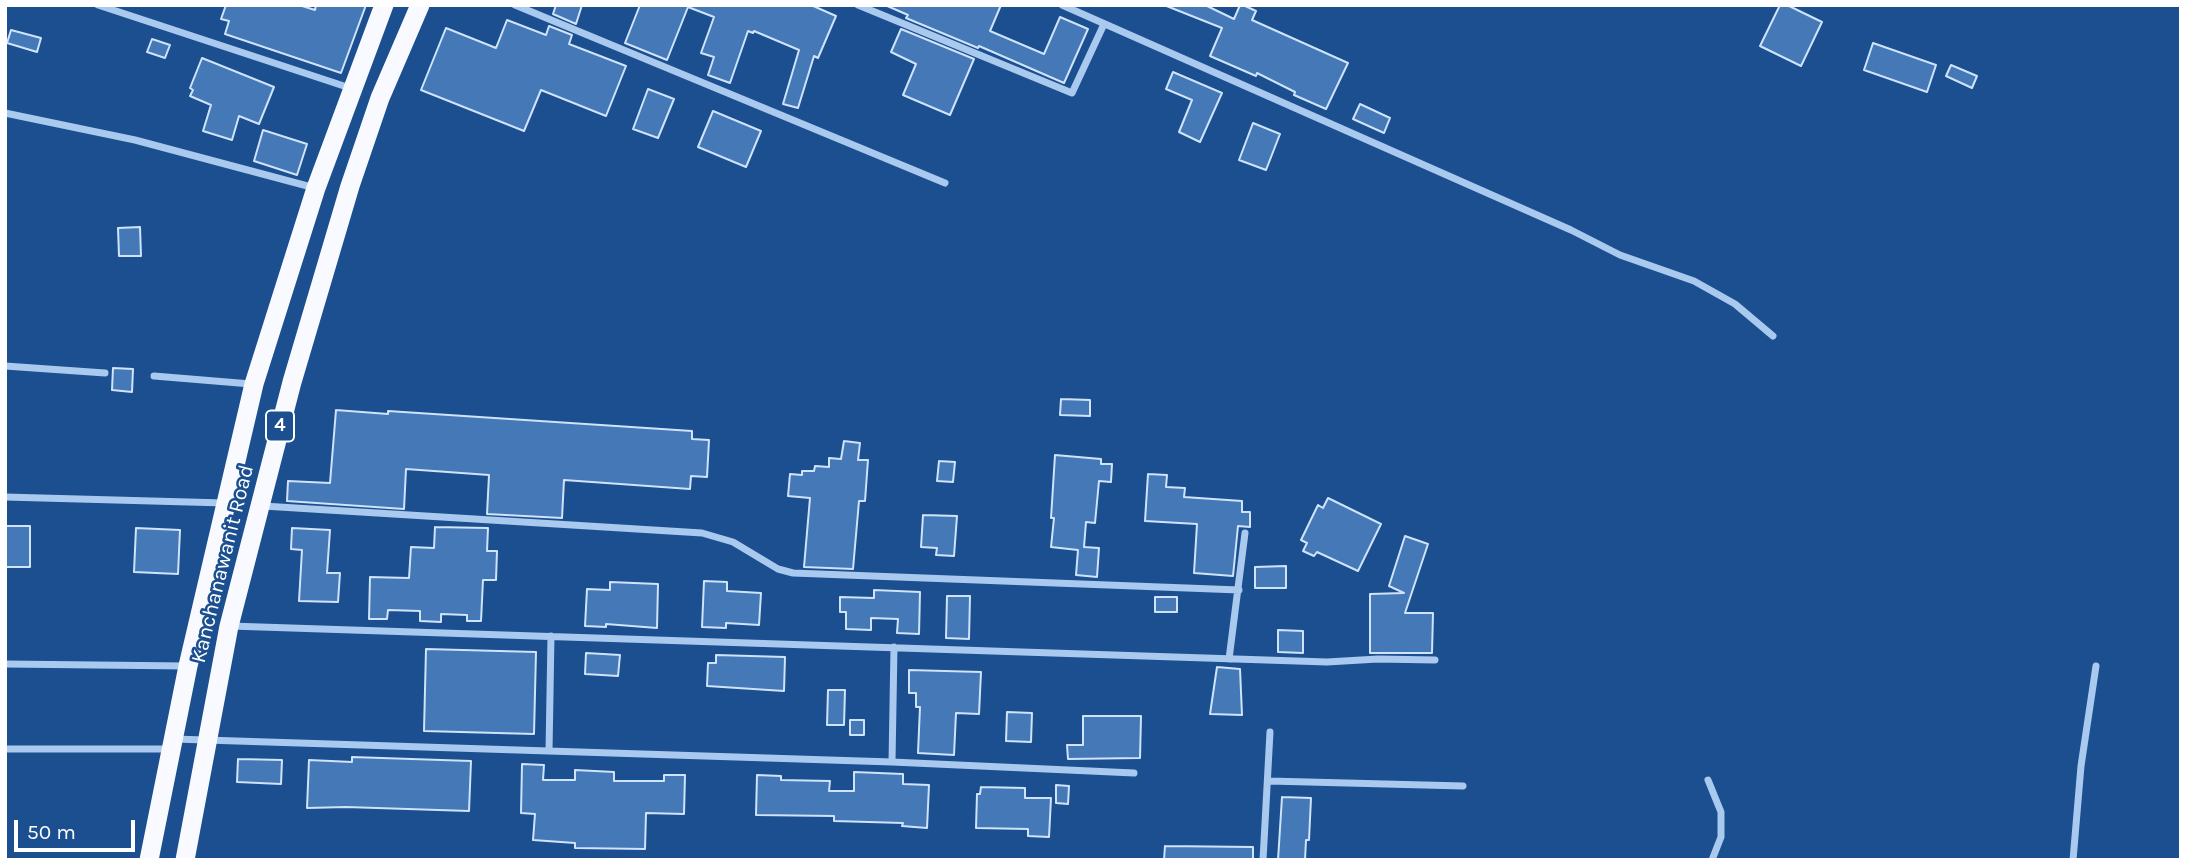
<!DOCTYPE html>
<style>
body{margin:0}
#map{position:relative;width:2186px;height:865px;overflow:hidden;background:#1b4f8f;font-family:Karla,sans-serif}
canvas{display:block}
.frame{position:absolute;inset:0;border:7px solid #fff;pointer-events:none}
.scale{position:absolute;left:14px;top:820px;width:121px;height:32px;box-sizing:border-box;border:4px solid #fff;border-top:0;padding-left:9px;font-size:21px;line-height:24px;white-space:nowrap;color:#fff;-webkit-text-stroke:5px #1b4f8f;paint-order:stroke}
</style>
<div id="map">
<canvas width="2186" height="865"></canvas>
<div class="frame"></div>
<div class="scale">50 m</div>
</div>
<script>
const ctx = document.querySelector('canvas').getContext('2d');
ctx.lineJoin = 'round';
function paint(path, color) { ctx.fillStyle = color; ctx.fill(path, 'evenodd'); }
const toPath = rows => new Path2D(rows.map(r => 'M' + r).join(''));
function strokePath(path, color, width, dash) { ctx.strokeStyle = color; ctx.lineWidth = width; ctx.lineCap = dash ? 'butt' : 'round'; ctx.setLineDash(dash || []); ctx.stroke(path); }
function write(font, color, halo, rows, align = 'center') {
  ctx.font = font + ' Karla,sans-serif'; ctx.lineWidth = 5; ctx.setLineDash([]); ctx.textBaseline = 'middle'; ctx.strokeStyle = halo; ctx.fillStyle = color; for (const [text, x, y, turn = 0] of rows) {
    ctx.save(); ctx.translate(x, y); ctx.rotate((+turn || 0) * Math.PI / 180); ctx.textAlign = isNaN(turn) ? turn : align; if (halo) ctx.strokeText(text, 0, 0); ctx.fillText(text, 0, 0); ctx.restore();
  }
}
const building = toPath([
 [226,5,299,5,315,10,316,5,366,5,341,73,225,34,229,21,221,19,226,5],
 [556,5,582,5,576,24,553,14,556,5],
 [640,5,811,5,836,16,818,58,814,56,798,108,783,104,799,50,754,31,753,33,748,31,730,83,708,75,714,57,701,53,714,17,688,7,667,60,625,43,640,5],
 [885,5,1001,5,990,31,1044,54,1060,17,1088,29,1064,83,979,46,978,48,906,18,908,15,885,5],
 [1164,5,1205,5,1234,19,1240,5,1243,5,1256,11,1252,20,1348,63,1326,109,1294,95,1295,92,1257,73,1256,76,1210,56,1222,28,1164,5],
 [1780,5,1787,5,1822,22,1801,66,1760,46,1780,5],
 [507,20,546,35,549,26,572,35,569,44,626,66,606,116,541,90,524,131,421,90,446,28,496,48,507,20],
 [901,29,974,59,950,115,903,95,916,64,891,52,901,29],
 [11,30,41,38,37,52,7,43,11,30],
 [152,39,170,45,165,58,147,52,152,39],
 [1873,43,1936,65,1927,92,1864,70,1873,43],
 [202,58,274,87,259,124,239,116,232,140,203,131,211,105,190,96,193,90,190,88,202,58],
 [1951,65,1977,76,1972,88,1946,76,1951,65],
 [1173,72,1222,93,1200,142,1179,132,1192,100,1166,89,1173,72],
 [648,89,674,99,658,138,633,129,648,89],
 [1360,104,1390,118,1384,133,1353,119,1360,104],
 [713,111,761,131,746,167,698,147,713,111],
 [1253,123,1280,134,1266,170,1239,160,1253,123],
 [263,130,307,144,297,175,254,161,263,130],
 [140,227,141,256,119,256,118,228,140,227],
 [113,368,133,369,132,392,112,390,113,368],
 [1061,399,1090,400,1090,416,1060,415,1061,399],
 [336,410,388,414,388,411,692,431,692,439,709,440,707,477,691,476,690,489,564,480,562,518,487,514,489,475,406,469,404,509,287,501,288,481,330,483,336,410],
 [844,441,860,443,858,460,868,460,865,501,859,501,853,569,804,567,810,498,788,496,790,474,802,475,802,471,814,471,815,466,829,467,829,458,841,459,844,441],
 [1055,455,1101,459,1101,464,1112,464,1111,482,1099,481,1095,523,1086,522,1084,547,1099,548,1097,577,1076,575,1078,550,1051,547,1054,518,1051,518,1055,455],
 [939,461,955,462,953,482,937,481,939,461],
 [1148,474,1167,475,1166,487,1185,488,1184,497,1242,501,1242,512,1250,512,1250,527,1238,526,1233,576,1194,573,1197,524,1145,521,1148,474],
 [1328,498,1381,524,1358,571,1317,552,1314,556,1303,551,1307,543,1301,540,1318,505,1323,508,1328,498],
 [923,515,957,516,954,556,936,555,937,548,921,547,923,515],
 [5,526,30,526,30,567,5,567,5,526],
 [435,527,488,528,487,551,497,551,496,580,483,580,481,621,467,621,467,615,441,614,441,622,420,621,420,611,388,610,387,619,369,619,370,577,409,578,411,547,434,548,435,527],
 [136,528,180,530,178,574,134,572,136,528],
 [292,528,330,530,327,573,340,573,338,602,299,601,302,550,291,549,292,528],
 [1405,536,1428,544,1405,613,1433,613,1432,653,1370,653,1370,594,1404,593,1389,586,1405,536],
 [1286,566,1286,588,1255,588,1255,567,1286,566],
 [704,581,727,582,727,591,761,593,759,625,726,623,726,628,702,627,704,581],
 [610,582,658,584,657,628,606,624,606,627,585,626,587,589,610,590,610,582],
 [874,590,920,592,919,634,897,633,898,619,871,618,871,630,846,629,846,612,840,612,840,597,874,598,874,590],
 [947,596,970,596,969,639,946,638,947,596],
 [1155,597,1177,597,1177,612,1155,612,1155,597],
 [1278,630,1303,631,1303,653,1278,652,1278,630],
 [426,649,536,652,534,734,424,731,426,649],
 [586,653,620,655,618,676,585,674,586,653],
 [716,655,785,657,784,691,707,686,708,663,716,663,716,655],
 [1217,667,1240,669,1242,715,1210,714,1217,667],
 [909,670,981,672,979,714,956,713,954,755,918,753,920,707,916,707,916,693,909,693,909,670],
 [828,690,845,690,844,725,827,725,828,690],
 [1007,712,1032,713,1031,742,1006,741,1007,712],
 [1083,716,1141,716,1140,758,1068,759,1067,745,1083,745,1083,716],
 [850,720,864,720,864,735,850,735,850,720],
 [352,757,471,761,469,811,346,807,307,808,309,760,352,762,352,757],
 [238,759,282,760,281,784,237,782,238,759],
 [522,764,544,765,543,780,575,780,575,770,614,772,614,781,664,781,664,775,685,775,684,814,646,813,645,849,575,848,575,843,533,840,535,814,521,813,522,764],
 [854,772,903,774,903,784,929,785,927,828,902,826,903,823,834,821,834,816,756,815,757,775,781,776,781,780,830,781,829,791,854,791,854,772],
 [1056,785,1069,786,1068,804,1056,803,1056,785],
 [981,787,1025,788,1025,798,1051,798,1049,837,1028,836,1028,829,976,828,977,794,980,794,981,787],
 [1282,797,1311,798,1309,840,1306,840,1305,860,1278,860,1282,797],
 [1165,846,1253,847,1253,860,1164,860,1165,846]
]);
const minor = toPath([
 [98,5,350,88],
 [515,5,945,183],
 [858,5,1072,93,1104,24],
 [1062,5,1571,230,1620,255,1694,281,1735,304,1773,336],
 [5,113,135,140,315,188],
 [5,366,105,373],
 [154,376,251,384],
 [5,497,225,503],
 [263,506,702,533,733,542,778,569,793,573,1239,590],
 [230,626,1327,662,1378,659,1435,660],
 [1229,659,1245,533],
 [5,664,187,666],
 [174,739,892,762,1134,773],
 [5,749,169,749],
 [549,751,551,636],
 [892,762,894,647],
 [1708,780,1721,812,1721,837,1712,860],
 [1269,781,1463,786],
 [1263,860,1270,732],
 [2073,860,2081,766,2096,666]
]);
const trunk = toPath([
 [149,860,188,666,254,384,316,188,384,5],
 [185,860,229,626,292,382,350,186,380,98,420,5]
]);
const shields = [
 [280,426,28]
];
const shieldNames = [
 ["4",280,426]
];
const streetNames = [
 ["Kanchanawanit Road",223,564,-76]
];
paint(building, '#4478b7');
strokePath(building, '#cfe3fa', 2);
strokePath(minor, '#a9c9ee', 7);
strokePath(trunk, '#f8faff', 19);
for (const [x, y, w] of shields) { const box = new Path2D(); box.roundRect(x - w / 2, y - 15.5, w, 31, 5); ctx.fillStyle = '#1b4f8f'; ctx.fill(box); strokePath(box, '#fff', 2); }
write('bold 19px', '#fff', null, shieldNames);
write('21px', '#fff', '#1b4f8f', streetNames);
</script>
